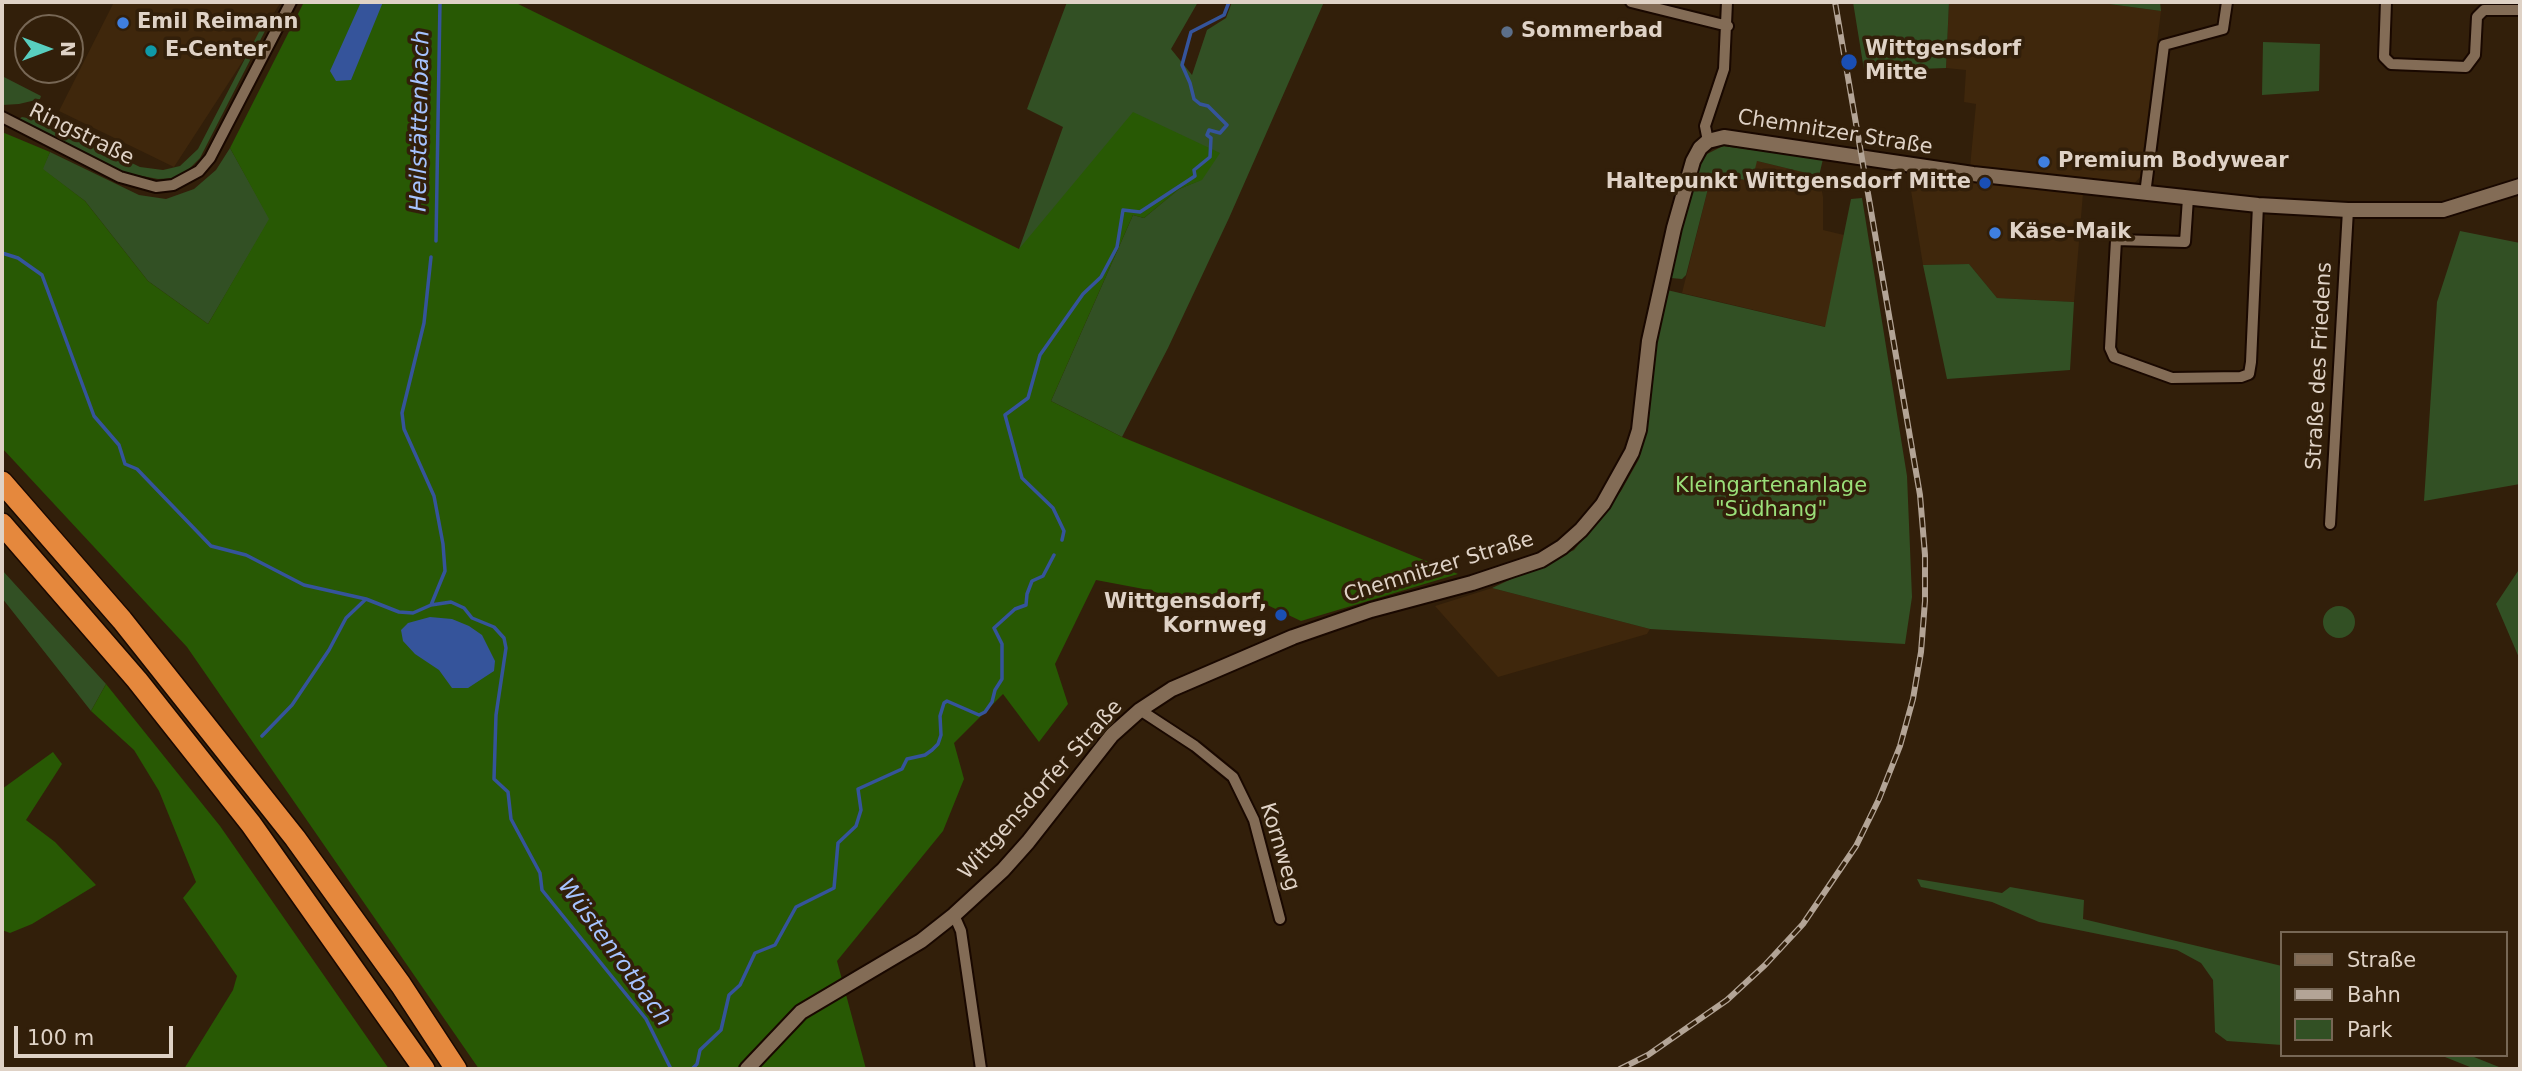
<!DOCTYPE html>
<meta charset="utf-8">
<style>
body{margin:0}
#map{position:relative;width:2522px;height:1071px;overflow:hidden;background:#321f0a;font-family:"DejaVu Sans",sans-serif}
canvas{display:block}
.frame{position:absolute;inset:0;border:4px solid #dfd2c6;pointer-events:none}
.legend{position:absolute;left:2280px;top:931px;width:228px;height:126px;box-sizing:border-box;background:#321f0a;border:2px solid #776755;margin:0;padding:9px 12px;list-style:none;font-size:21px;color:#dfd2c6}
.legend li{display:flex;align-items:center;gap:14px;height:35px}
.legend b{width:35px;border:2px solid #776755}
.north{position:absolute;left:14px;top:14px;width:70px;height:70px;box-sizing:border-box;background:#321f0a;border:2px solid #776755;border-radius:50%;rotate:90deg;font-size:19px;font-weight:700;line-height:28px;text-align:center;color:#dfd2c6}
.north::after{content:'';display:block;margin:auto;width:24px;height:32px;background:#58cebf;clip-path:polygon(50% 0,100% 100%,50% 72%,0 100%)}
.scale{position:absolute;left:14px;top:1026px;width:159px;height:32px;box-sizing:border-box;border:4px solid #dfd2c6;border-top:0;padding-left:9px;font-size:21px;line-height:24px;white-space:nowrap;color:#dfd2c6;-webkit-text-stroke:5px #321f0a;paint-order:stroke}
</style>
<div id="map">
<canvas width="2522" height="1071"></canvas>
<div class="frame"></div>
<ul class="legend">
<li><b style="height:9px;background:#836c56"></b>Straße</li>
<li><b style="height:9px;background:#b3a496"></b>Bahn</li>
<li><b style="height:19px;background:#325024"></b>Park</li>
</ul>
<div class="north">N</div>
<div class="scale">100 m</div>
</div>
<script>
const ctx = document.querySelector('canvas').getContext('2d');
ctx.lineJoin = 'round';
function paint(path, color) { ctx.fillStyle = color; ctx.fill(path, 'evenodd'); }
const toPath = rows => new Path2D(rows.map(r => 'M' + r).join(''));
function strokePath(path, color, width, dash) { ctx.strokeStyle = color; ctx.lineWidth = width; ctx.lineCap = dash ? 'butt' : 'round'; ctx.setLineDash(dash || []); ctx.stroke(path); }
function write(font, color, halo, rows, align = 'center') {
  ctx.font = font + ' "DejaVu Sans",sans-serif'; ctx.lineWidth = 7; ctx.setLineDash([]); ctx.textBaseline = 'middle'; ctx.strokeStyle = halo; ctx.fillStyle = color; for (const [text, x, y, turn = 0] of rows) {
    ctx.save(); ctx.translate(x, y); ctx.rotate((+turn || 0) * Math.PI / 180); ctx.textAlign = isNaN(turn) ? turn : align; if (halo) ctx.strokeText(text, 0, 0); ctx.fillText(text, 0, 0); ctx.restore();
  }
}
const built = toPath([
 [114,2,281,2,174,167,59,111],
 [1949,2,2094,2,2161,11,2140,177,2133,185,2084,181,2074,302,1997,298,1969,264,1923,265,1908,172,1969,178,1976,104,1964,102,1966,70,1946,68],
 [1757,161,1819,176,1823,197,1823,230,1844,235,1826,327,1682,293,1712,173,1745,180],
 [1492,588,1650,629,1647,634,1498,677,1435,606]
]);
const green = toPath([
 [1067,2,1198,2,1171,49,1192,75,1207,30,1226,18,1232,2,1324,2,1229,218,1168,348,1122,437,1051,401,1133,215,1144,218,1179,189,1201,180,1019,249,1063,127,1027,109],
 [1853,2,1949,2,1946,68,1895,70,1865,76],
 [2094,2,2160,2,2161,11],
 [262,26,266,29,200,158,187,171,175,178,158,179,126,173,19,119,22,117,48,122,140,167,163,170,180,166,198,149],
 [2263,42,2320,44,2319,91,2262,95],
 [2,76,41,96,40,99,19,104,2,105],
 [1723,146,1823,159,1819,176,1757,161,1755,169,1745,180,1712,173,1686,275,1682,279,1671,278,1670,273,1694,174,1707,154],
 [230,148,270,219,208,324,148,281,85,201,42,169,50,152,139,195,166,199,194,189,216,170],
 [1862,198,1907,476,1912,597,1905,644,1650,629,1492,588,1574,550,1621,491,1639,459,1649,417,1654,349,1667,290,1825,327,1851,199],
 [2460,231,2520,243,2520,484,2424,501,2437,302],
 [1969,264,1997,298,2074,302,2070,370,1947,379,1923,265],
 [2520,568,2520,660,2496,604],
 [2,570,106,684,91,711,2,598],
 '2323 622a16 16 0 1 1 32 0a16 16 0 1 1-32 0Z',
 [1917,879,2002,893,2010,887,2084,900,2083,919,2282,966,2282,1045,2227,1041,2215,1032,2213,980,2201,963,2177,950,2039,922,1992,902,1921,887],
 [2440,1055,2469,1055,2504,1069,2475,1069]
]);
const forest = toPath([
 [304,2,514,2,1019,249,1133,112,1220,153,1202,180,1179,189,1144,218,1133,215,1051,401,1122,437,1458,574,1301,621,1244,594,1201,607,1149,590,1096,580,1055,664,1068,704,1039,742,1003,694,954,743,964,779,943,831,837,961,866,1069,479,1069,187,647,2,448,2,132,50,152,43,169,85,201,148,281,208,324,269,219,230,148],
 [106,684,220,826,389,1069,184,1069,233,990,237,976,183,898,196,882,159,791,134,750,91,711],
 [53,752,62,764,26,820,55,842,96,885,32,924,10,933,2,930,2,789]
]);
const water = toPath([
 [361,2,383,2,351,80,336,81,330,71],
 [430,617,452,619,469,626,482,635,495,661,494,671,468,688,452,688,439,670,415,654,403,641,401,630,408,623]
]);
const stream = toPath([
 [436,241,440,2],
 [2,253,18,258,42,275,94,416,119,445,125,464,137,469,211,546,246,555,304,585,366,599,399,612,413,613,431,605,451,602,464,608,472,618,494,627,504,638,506,648,496,715,494,779,508,792,511,819,540,873,542,890,646,1019,671,1069],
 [1062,540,1064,531,1053,508,1022,478,1005,415,1028,398,1040,355,1083,294,1101,277,1117,247,1123,210,1140,212,1195,176,1194,170,1210,157,1211,138,1207,135,1209,130,1220,133,1227,125,1208,106,1200,104,1194,99,1190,83,1182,65,1191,32,1224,15,1229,2],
 [431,605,445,571,443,544,434,496,404,429,402,413,424,323,431,257],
 [262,736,292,705,329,650,346,618,366,599],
 [692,1069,697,1064,700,1050,721,1030,729,995,740,985,755,953,775,945,796,907,834,888,838,843,856,826,861,810,858,789,902,769,907,759,925,755,932,750,938,744,941,735,940,716,944,703,947,701,979,715,985,712,992,702,995,690,1002,679,1002,644,994,628,1015,609,1026,605,1027,594,1032,581,1043,576,1054,555]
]);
const minor = toPath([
 [1631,2,1728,26],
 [2386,2,2384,57,2391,64,2466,67,2475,55,2477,17,2484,10,2520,10],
 [2,117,120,177,156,187,173,185,199,171,210,158,291,2],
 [1708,141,1705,126,1724,69,1727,2],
 [2145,194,2164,45,2223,29,2227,2],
 [2188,198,2185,242,2116,240,2110,348,2114,357,2172,378,2241,377,2249,374,2251,362,2258,205],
 [2330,524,2348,210],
 [1140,710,1195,746,1233,777,1254,820,1280,919],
 [954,915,961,931,981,1069]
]);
const tertiary = toPath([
 [747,1069,801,1012,921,941,954,915,1003,870,1028,842,1112,735,1140,710,1172,689,1293,637,1371,610,1472,583,1541,560,1562,547,1581,530,1603,504,1632,452,1639,430,1649,341,1674,228,1693,161,1700,148,1708,141,1724,137,1973,174,2258,205,2348,210,2443,210,2520,186]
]);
const motorway = toPath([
 [2,482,122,620,295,838,401,985,456,1069],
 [2,524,137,680,251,824,424,1069]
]);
const rail = toPath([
 [1620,1069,1648,1055,1727,1000,1765,965,1803,924,1856,846,1879,799,1900,746,1913,699,1921,652,1925,601,1925,555,1920,495,1835,2]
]);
const markers = [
 [123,23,7,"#3f7fe0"],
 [1507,32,7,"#5c6f8a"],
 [151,51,7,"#0f9aa8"],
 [1849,62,9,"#1a4fb4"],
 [2044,162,7,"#3f7fe0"],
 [1985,183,7,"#1a4fb4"],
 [1995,233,7,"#3f7fe0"],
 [1281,615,7,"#1a4fb4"]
];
const poiNames = [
 ["Emil Reimann",137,23],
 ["Sommerbad",1521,32],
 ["Wittgensdorf",1865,50],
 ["Mitte",1865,74],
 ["E-Center",165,51],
 ["Premium Bodywear",2058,162],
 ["Haltepunkt Wittgensdorf Mitte",1971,183,"right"],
 ["Käse-Maik",2009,233],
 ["Wittgensdorf,",1267,603,"right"],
 ["Kornweg",1267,627,"right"]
];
const streetNames = [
 ["Chemnitzer Straße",1835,133,9],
 ["Ringstraße",81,135,26],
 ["Straße des Friedens",2320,366,-87],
 ["Chemnitzer Straße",1439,568,-17],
 ["Wittgensdorfer Straße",1041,790,-48],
 ["Kornweg",1279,847,73]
];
const parkNames = [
 ["Kleingartenanlage",1771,487],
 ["\"Südhang\"",1771,511]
];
const waterNames = [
 ["Heilstättenbach",421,121,-89],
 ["Wüstenrotbach",614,953,54]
];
paint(built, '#3f270c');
paint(green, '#325024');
paint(forest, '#285904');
paint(water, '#35549b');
strokePath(stream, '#35549b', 3.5);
strokePath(minor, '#190800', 14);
strokePath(tertiary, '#190800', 18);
strokePath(motorway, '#190800', 24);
strokePath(minor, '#836c56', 10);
strokePath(tertiary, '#836c56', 14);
strokePath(motorway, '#e5883d', 21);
strokePath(rail, '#b3a496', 6);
strokePath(rail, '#321f0a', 3.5, [10]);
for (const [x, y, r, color] of markers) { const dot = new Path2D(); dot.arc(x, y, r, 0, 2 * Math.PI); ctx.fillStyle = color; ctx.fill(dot); strokePath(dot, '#321f0a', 2.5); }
write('bold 21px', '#dfd2c6', '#321f0a', poiNames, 'left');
write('21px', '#dfd2c6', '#321f0a', streetNames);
write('21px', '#9adf79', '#321f0a', parkNames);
write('italic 23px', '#a6c3ff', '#321f0a', waterNames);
</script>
